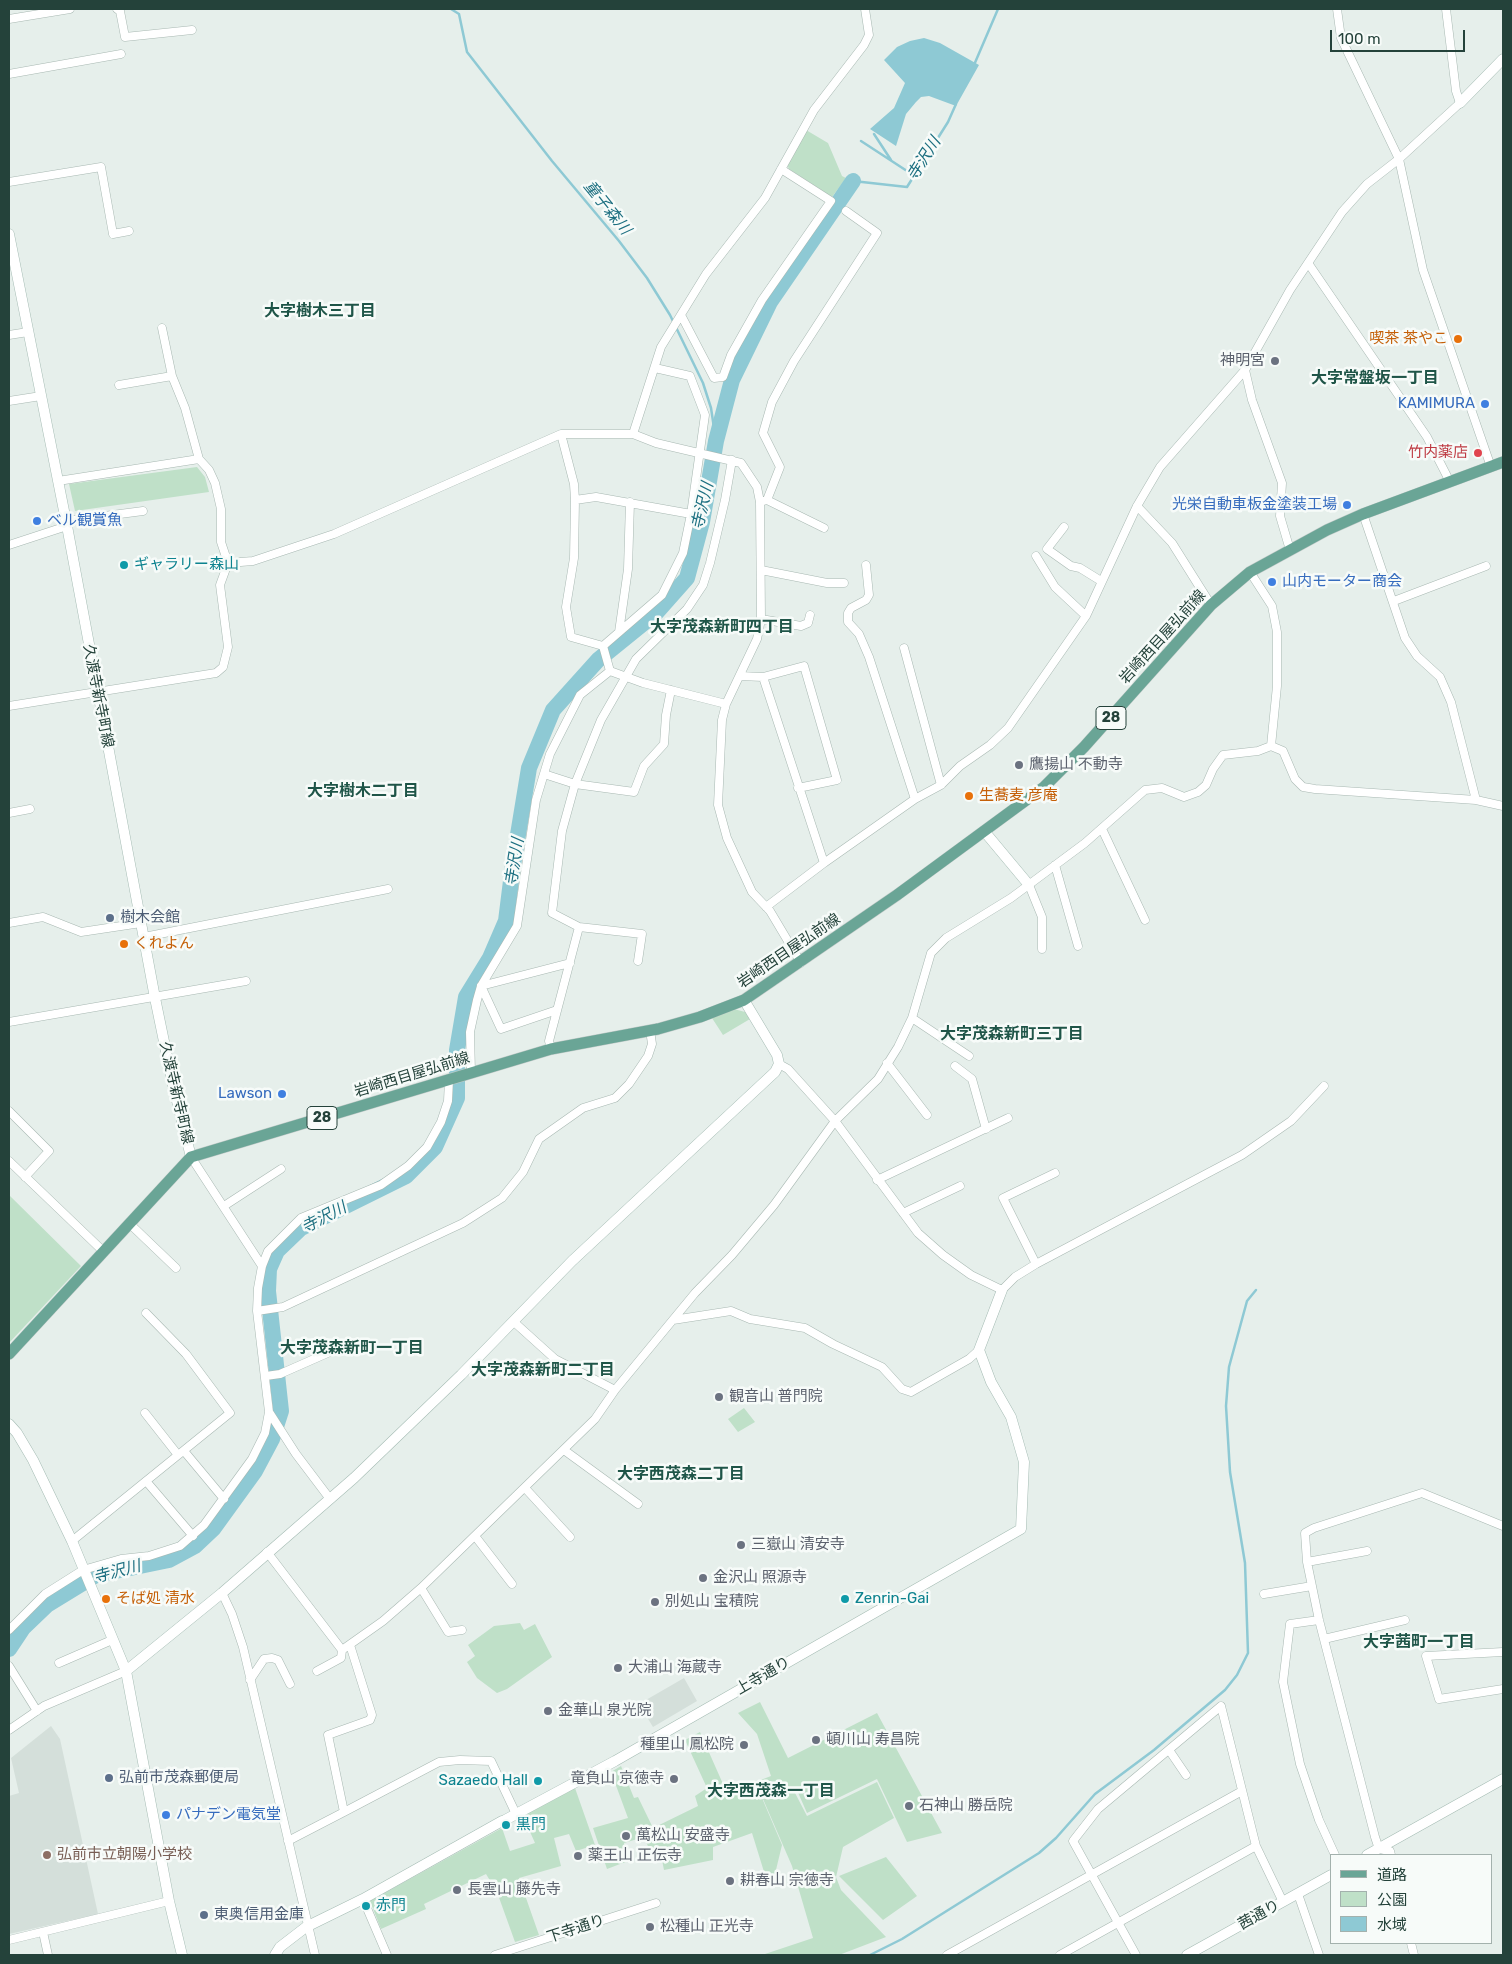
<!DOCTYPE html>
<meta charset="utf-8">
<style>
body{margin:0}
#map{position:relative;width:1512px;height:1964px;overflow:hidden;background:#e6efeb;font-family:Rubik,"Noto Sans JP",sans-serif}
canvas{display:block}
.frame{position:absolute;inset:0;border:10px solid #24423a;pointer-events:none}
.legend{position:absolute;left:1330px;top:1854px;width:162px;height:90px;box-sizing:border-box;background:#f7fbf9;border:1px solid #a3b1ad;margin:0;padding:6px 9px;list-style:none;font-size:15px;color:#24423a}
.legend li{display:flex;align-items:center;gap:10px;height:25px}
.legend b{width:25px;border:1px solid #a3b1ad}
.scale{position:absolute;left:1330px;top:30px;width:135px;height:22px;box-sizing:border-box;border:2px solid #24423a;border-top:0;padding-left:6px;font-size:15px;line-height:18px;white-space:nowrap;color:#24423a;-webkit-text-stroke:4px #f7fbf9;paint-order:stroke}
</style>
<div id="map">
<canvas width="1512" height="1964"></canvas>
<div class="frame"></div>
<ul class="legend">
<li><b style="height:6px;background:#6aa596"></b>道路</li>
<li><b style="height:14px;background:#bfe0c8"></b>公園</li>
<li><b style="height:14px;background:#8ec9d4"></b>水域</li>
</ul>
<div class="scale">100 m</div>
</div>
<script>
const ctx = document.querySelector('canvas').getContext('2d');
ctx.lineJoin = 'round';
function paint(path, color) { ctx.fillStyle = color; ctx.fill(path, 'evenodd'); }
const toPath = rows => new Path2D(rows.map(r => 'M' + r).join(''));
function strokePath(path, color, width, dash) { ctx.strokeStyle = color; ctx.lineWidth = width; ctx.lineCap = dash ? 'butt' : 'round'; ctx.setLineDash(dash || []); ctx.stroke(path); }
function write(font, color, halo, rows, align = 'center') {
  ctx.font = font + ' Rubik,"Noto Sans JP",sans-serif'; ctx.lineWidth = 5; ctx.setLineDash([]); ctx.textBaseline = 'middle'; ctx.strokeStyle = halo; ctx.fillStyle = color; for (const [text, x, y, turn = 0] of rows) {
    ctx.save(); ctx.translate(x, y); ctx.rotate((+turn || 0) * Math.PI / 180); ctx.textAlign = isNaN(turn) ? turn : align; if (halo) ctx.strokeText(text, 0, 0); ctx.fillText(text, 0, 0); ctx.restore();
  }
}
const built = toPath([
 [684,1678,697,1701,653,1727,639,1704],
 [51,1726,60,1739,98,1914,9,1934,9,1796,19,1793,11,1758]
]);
const green = toPath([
 [806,130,828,143,842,176,846,178,832,197,789,169,787,164],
 [197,467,205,477,209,492,75,511,69,484],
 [734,1009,745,1012,750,1019,723,1035,712,1018],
 [9,1195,81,1266,9,1343],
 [744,1408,755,1422,738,1432,728,1419],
 [520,1623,524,1630,535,1624,552,1657,507,1689,497,1693,477,1678,467,1662,475,1656,468,1645,494,1626],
 [760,1702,788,1758,877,1713,942,1833,907,1842,877,1779,807,1813,796,1788,762,1798,782,1845,775,1874,765,1875,752,1833,713,1847,713,1860,664,1870,661,1855,653,1858,644,1837,624,1843,628,1861,607,1869,593,1828,628,1818,611,1772,621,1766,634,1798,638,1797,653,1828,698,1806,695,1796,707,1788,685,1740,700,1732,727,1793,771,1776,757,1734,738,1713],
 [877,1782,894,1818,843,1847,836,1877,841,1890,886,1937,839,1955,762,1955,813,1938,792,1866,763,1799,794,1791,807,1816],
 [575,1788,595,1845,576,1851,569,1834,554,1838,561,1866,519,1878,539,1935,515,1942,497,1892,486,1874,424,1904,426,1909,381,1929,370,1901,502,1828,510,1851,535,1843,523,1816],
 [886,1857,917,1896,883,1920,839,1876]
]);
const water = toPath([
 [924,38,940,43,979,65,956,106,929,96,921,97,916,102,906,114,896,146,870,129,894,108,905,83,884,60,897,47,910,41]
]);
const stream = toPath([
 [451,9,459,14,467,52,552,161,619,241,647,278,670,315,703,383,711,408,716,441],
 [974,65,998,9],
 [874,134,891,160],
 [861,141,907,171],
 [853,181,907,187,948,122,956,104],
 [870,1955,902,1939,1039,1853,1056,1838,1095,1794,1154,1750,1225,1690,1237,1675,1248,1653,1245,1563,1230,1472,1226,1406,1229,1367,1247,1301,1256,1290]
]);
const river = toPath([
 [9,1649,23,1628,47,1605,96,1575,169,1560,195,1546,213,1529,255,1471,272,1439,281,1411,268,1291,269,1269,277,1251,301,1228,406,1176,435,1147,457,1098,457,1050,466,997,490,958,506,921,513,865,529,768,553,710,598,660,656,613,687,578,702,522,716,441,732,380,770,302,853,181]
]);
const street = toPath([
 [117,9,120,11,125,37,192,30],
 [1337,9,1341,38,1399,159,1423,270,1491,467],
 [9,19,70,9],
 [9,74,121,54],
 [9,182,101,167,113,234,129,231],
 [1308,263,1427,437,1450,482],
 [681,315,714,378,723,377,731,355,762,300,831,201,781,169],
 [9,335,28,332],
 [1245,370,1252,400,1282,483,1280,516,1290,550],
 [119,385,172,376],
 [9,401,41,396],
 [561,434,574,484,575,500,574,558,566,607,571,637,603,646],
 [633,434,661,347,706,274,765,198,814,110,864,45,869,35,865,9],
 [58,481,199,459],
 [575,500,596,497,691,514],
 [767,500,824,528],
 [760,502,767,500,780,467,763,433,772,402,794,361,877,233,846,211],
 [1137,506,1172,543,1211,605],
 [1363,514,1405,638,1417,656,1440,677,1451,702,1476,800,1503,806],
 [66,521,143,511],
 [1064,527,1047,549,1071,566,1080,568,1101,581],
 [9,545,67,526],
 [1036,556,1055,587,1086,616],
 [228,563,253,561,334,534,561,434,633,434,656,443,741,463,757,487,760,502,761,619,757,639,726,704,722,720,718,805,727,838,752,892,770,911,801,963],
 [866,565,869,595,866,600,851,608,848,613,848,622,859,634,869,657,915,799],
 [761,570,827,583,844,583],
 [1250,572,1272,606,1277,632,1277,686,1271,746],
 [1394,601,1486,566],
 [761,619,801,626,808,623,810,615],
 [619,632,628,569,630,502],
 [603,646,662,595,683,553,691,514,705,415,690,376,655,368],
 [603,646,610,671],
 [904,648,941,785],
 [610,671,643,683,726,704],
 [740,676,763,677,804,666,837,780,798,788],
 [763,677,824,863],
 [9,706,216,673,223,667,228,647,220,585,228,563,221,542,221,509,215,483,209,470,199,459,185,408,172,376,162,328],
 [544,774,575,784,634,792,644,766,664,744,666,715,671,690],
 [9,813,30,809],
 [1102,829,1145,920],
 [1055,865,1078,946],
 [1029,885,1042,917,1042,949],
 [766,907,824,863,915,799,941,785,960,766,990,745,1008,728,1086,616,1137,506,1160,467,1245,370,1290,290,1342,212,1367,184,1399,159,1460,103,1456,91,1446,9],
 [9,923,43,917,81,932,141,923],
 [579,927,642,934,638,961],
 [144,937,388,889],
 [557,1010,501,1029,481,986,570,963],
 [912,1018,969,1056],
 [9,1022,246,981],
 [551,1049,549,1041,579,927,552,913,562,831,575,784,601,720,636,659,687,609,703,585,710,563,725,500,732,460],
 [887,1063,927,1115],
 [779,1064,788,1069,835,1121,918,1233,943,1255,971,1275,1002,1290,1015,1277,1036,1264,1242,1155,1291,1121,1324,1086],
 [955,1066,972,1079,986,1129],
 [471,1073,470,1032,477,1000,481,986,517,926,536,800,550,754,580,695,610,671],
 [9,1111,49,1151,25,1177],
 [191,1157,262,1266],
 [9,1161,104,1252],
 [877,1180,1008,1118],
 [224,1206,281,1169],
 [903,1213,960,1186],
 [130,1224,176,1268],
 [1036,1264,1003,1198,1055,1173],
 [257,1311,283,1307,463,1223,502,1198,523,1172,539,1139,583,1108,615,1098,629,1084,648,1056,652,1044,650,1030],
 [673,1320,731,1311,750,1319,805,1328,833,1344,882,1367,902,1389,911,1392,969,1359,979,1350],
 [514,1322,555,1359,615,1390],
 [266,1376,280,1374,339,1348],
 [269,1412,296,1454,330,1499],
 [145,1413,178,1455],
 [564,1450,638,1504],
 [184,1451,224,1499],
 [146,1481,193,1536],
 [525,1488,570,1537],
 [475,1536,512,1584],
 [72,1541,230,1413,186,1354,146,1313],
 [267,1552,342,1650],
 [1307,1562,1367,1551],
 [421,1588,448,1632,462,1630],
 [222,1593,232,1614,243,1647,315,1955],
 [1264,1594,1312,1586],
 [1319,1620,1290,1624,1283,1682,1300,1764,1319,1820,1335,1855],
 [9,1630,45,1594,83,1570,121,1559,149,1556,180,1546,204,1525,252,1459,265,1433,269,1412,257,1311,258,1288,262,1266,268,1251,301,1218,381,1185,408,1166,427,1147,441,1122,448,1101,449,1080],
 [1324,1639,1405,1620],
 [350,1645,372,1715,370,1720,328,1735,344,1812,439,1762,460,1760,491,1761,516,1814],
 [1503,1652,1426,1656,1439,1699,1503,1689],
 [59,1663,112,1640],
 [9,1666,37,1711],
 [317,1671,341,1658,342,1650,383,1621,421,1588,595,1419,615,1390,695,1293,732,1255,774,1205,835,1121,878,1079,898,1047,912,1018,931,953,946,938,1011,898,1085,843,1145,790,1162,788,1184,797,1198,792,1206,785,1213,769,1223,755,1258,751,1271,746,1283,751,1295,779,1303,787,1315,789,1476,800],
 [250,1680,264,1659,272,1658,278,1660,290,1684],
 [9,1730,44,1706,126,1671],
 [1169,1750,1186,1775],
 [288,1841,344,1812],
 [1391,1855,1390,1851,1379,1849,1375,1837,1319,1620,1307,1562,1305,1533,1314,1528,1422,1493,1503,1526],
 [1298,1894,1319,1955],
 [363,1899,387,1955],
 [43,1932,48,1955],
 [9,1940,169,1901],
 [1411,1943,1414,1955],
 [495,1955,656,1903],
 [947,1955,1242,1791],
 [1060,1955,1256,1846],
 [1136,1955,1073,1841,1098,1809,1221,1706,1256,1846,1283,1902]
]);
const secondary = toPath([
 [1460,103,1503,59],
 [9,234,67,526,155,998,173,1085,191,1157],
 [984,831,1029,885],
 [9,1424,17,1433,33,1460,72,1541,126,1671,169,1901,182,1955],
 [126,1671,222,1593,354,1478,461,1375,572,1261,775,1072,779,1064,777,1055,744,1000],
 [505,1820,615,1761,1021,1529,1024,1462,1011,1417,991,1382,979,1350,1002,1290],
 [1367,1855,1503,1779],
 [275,1955,280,1947,306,1927,363,1899,502,1821],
 [1187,1955,1331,1875]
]);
const primary = toPath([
 [9,1354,191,1157,551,1049,658,1029,700,1017,744,1000,897,895,1044,787,1084,747,1211,605,1250,572,1327,530,1363,514,1503,462]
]);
const markers = [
 [1458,339,5,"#e8710a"],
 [1275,361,5,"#6b7280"],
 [1485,404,5,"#3f7fe0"],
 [1478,453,5,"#e0444e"],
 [1347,505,5,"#3f7fe0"],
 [37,521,5,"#3f7fe0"],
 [124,565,5,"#0f9aa8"],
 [1272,582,5,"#3f7fe0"],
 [1019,765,5,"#6b7280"],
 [969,796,5,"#e8710a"],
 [110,918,5,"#5c6f8a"],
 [124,944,5,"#e8710a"],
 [282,1094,5,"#3f7fe0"],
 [719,1397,5,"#6b7280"],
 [741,1545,5,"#6b7280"],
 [703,1578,5,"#6b7280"],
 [106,1599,5,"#e8710a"],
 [845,1599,5,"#0f9aa8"],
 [655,1602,5,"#6b7280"],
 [618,1668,5,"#6b7280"],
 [548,1711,5,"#6b7280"],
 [816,1740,5,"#6b7280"],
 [744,1745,5,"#6b7280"],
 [109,1778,5,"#5c6f8a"],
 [674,1779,5,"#6b7280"],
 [538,1781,5,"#0f9aa8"],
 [909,1806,5,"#6b7280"],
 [166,1815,5,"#3f7fe0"],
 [506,1825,5,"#0f9aa8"],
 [626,1836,5,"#6b7280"],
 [47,1855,5,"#8d6e63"],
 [578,1856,5,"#6b7280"],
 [730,1881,5,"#6b7280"],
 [457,1890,5,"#6b7280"],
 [366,1906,5,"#0f9aa8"],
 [204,1915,5,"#5c6f8a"],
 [650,1927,5,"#6b7280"]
];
const shields = [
 [1111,718,30],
 [322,1118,30]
];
const shieldNames = [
 ["28",1111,718],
 ["28",322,1118]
];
const foodNames = [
 ["喫茶 茶やこ",1448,339,"right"],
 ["生蕎麦 彦庵",979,796],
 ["くれよん",134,944],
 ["そば処 清水",116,1599]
];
const worshipNames = [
 ["神明宮",1265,361,"right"],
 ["鷹揚山 不動寺",1029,765],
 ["観音山 普門院",729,1397],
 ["三嶽山 清安寺",751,1545],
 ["金沢山 照源寺",713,1578],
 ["別処山 宝積院",665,1602],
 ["大浦山 海蔵寺",628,1668],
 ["金華山 泉光院",558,1711],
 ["頓川山 寿昌院",826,1740],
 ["種里山 鳳松院",734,1745,"right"],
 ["竜負山 京徳寺",664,1779,"right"],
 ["石神山 勝岳院",919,1806],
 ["萬松山 安盛寺",636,1836],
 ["薬王山 正伝寺",588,1856],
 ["耕春山 宗徳寺",740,1881],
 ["長雲山 藤先寺",467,1890],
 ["松種山 正光寺",660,1927]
];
const shopNames = [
 ["KAMIMURA",1475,404],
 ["光栄自動車板金塗装工場",1337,505],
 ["ベル観賞魚",47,521,"left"],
 ["山内モーター商会",1282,582,"left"],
 ["Lawson",272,1094],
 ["パナデン電気堂",176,1815,"left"]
];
const healthNames = [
 ["竹内薬店",1468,453]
];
const cultureNames = [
 ["ギャラリー森山",134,565],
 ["Zenrin-Gai",855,1599],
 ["Sazaedo Hall",528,1781,"right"],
 ["黒門",516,1825],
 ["赤門",376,1906]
];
const streetNames = [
 ["岩崎西目屋弘前線",1163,637,-48],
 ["久渡寺新寺町線",98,696,79],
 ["岩崎西目屋弘前線",789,951,-34],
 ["岩崎西目屋弘前線",412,1075,-17],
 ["久渡寺新寺町線",176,1093,77],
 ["上寺通り",763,1676,-30],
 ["茜通り",1259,1915,-29],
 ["下寺通り",576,1929,-18]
];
const serviceNames = [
 ["樹木会館",120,918],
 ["弘前市茂森郵便局",119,1778],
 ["東奥信用金庫",214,1915]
];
const educationNames = [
 ["弘前市立朝陽小学校",57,1855]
];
const waterNames = [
 ["寺沢川",924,159,-58],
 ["童子森川",607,208,51],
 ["寺沢川",703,506,-77],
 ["寺沢川",515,862,-81],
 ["寺沢川",324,1218,-28],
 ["寺沢川",117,1572,-15]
];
const neighbourhoodNames = [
 ["大字樹木三丁目",320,311],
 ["大字常盤坂一丁目",1375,378],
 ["大字茂森新町四丁目",722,627],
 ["大字樹木二丁目",363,791],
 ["大字茂森新町三丁目",1012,1034],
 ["大字茂森新町一丁目",352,1348],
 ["大字茂森新町二丁目",543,1370],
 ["大字西茂森二丁目",681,1474],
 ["大字茜町一丁目",1419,1642],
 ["大字西茂森一丁目",771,1791]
];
paint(built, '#d4dfda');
paint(green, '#bfe0c8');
paint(water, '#8ec9d4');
strokePath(stream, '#8ec9d4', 2.5);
strokePath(river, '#8ec9d4', 16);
strokePath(street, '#a8b8b2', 9);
strokePath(secondary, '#a4bbb3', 11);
strokePath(primary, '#c2cac8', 12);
strokePath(street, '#fff', 8);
strokePath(secondary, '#fff', 10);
strokePath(primary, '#6aa596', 11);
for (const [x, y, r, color] of markers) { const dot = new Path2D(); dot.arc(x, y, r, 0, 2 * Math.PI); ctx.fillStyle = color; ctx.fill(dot); strokePath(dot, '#f7fbf9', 2); }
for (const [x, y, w] of shields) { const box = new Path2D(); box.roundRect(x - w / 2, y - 11.5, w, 23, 4); ctx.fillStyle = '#f7fbf9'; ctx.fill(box); strokePath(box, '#24423a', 1); }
write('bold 14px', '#24423a', null, shieldNames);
write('15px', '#c56008', '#f7fbf9', foodNames, 'left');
write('15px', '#5b616d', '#f7fbf9', worshipNames, 'left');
write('15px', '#366cbe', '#f7fbf9', shopNames, 'right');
write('15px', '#be3a42', '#f7fbf9', healthNames, 'right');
write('15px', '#0d838f', '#f7fbf9', cultureNames, 'left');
write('15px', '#24423a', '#f7fbf9', streetNames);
write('15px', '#4e5e75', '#f7fbf9', serviceNames, 'left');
write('15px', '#785e54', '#f7fbf9', educationNames, 'left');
write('italic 16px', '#1c6f80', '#f7fbf9', waterNames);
write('bold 16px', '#1f5548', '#f7fbf9', neighbourhoodNames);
</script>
